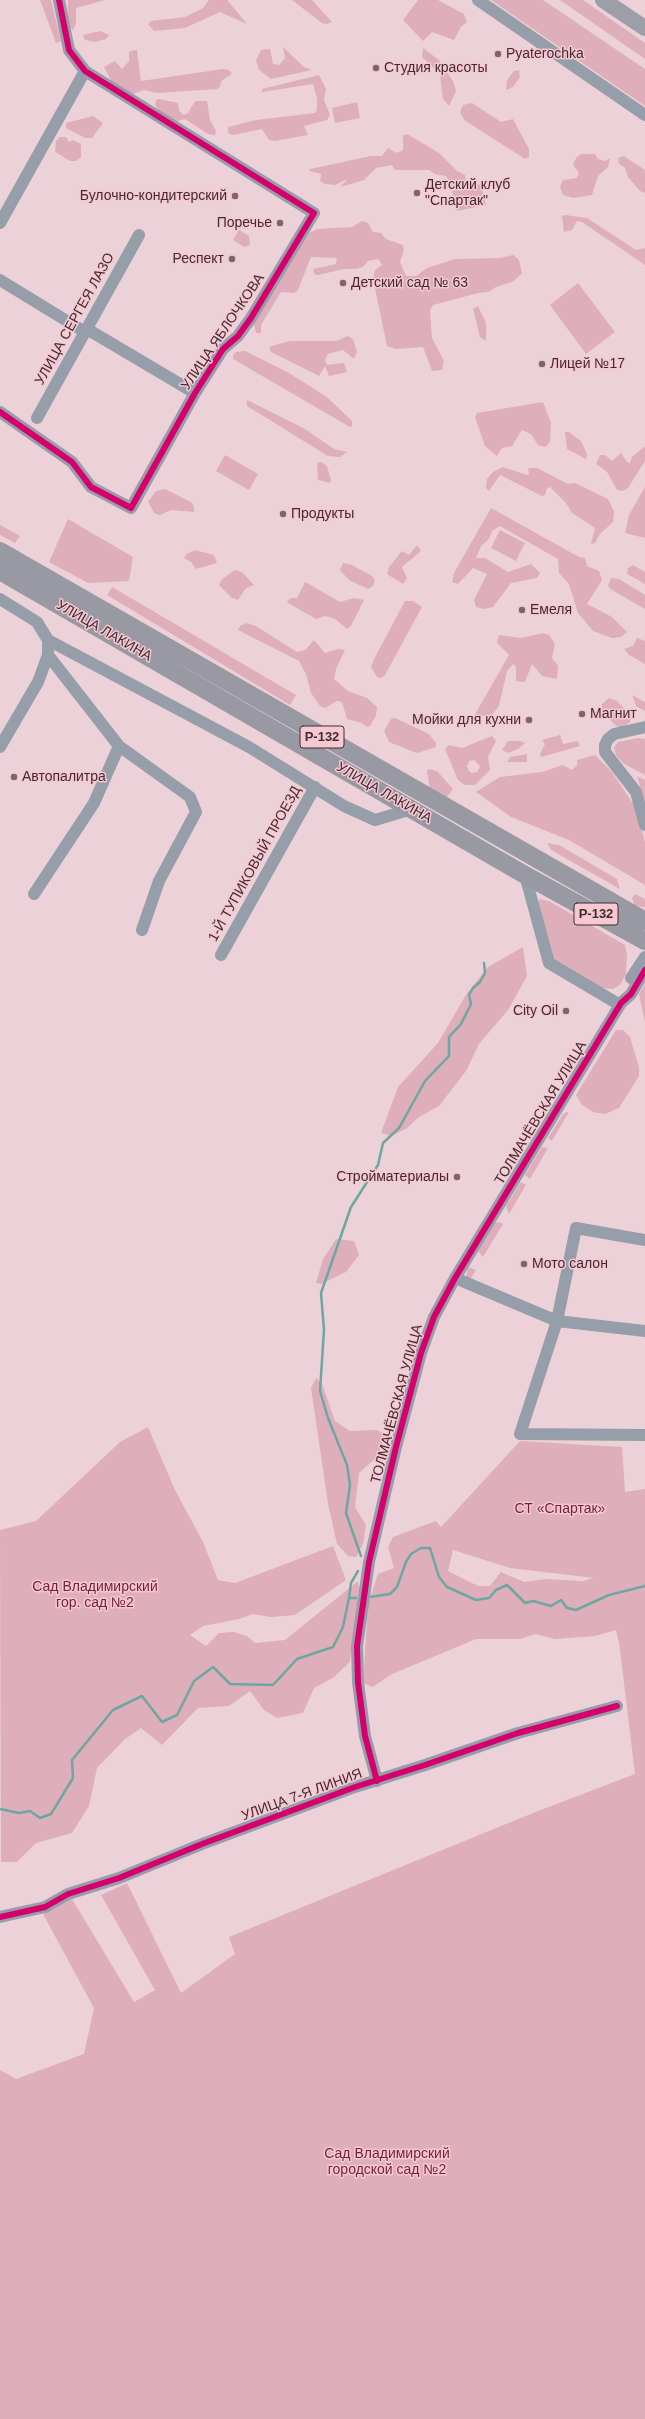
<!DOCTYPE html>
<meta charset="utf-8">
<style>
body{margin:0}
canvas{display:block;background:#ecd2d8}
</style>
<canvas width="645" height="2419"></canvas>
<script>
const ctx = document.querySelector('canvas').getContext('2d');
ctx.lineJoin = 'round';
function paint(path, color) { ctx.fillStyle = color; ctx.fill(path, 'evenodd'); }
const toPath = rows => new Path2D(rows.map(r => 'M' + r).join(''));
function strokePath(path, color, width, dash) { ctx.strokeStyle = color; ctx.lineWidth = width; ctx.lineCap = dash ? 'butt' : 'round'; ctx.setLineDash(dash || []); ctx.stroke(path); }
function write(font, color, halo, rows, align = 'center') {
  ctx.font = font + ' Arial,sans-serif'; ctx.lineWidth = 3; ctx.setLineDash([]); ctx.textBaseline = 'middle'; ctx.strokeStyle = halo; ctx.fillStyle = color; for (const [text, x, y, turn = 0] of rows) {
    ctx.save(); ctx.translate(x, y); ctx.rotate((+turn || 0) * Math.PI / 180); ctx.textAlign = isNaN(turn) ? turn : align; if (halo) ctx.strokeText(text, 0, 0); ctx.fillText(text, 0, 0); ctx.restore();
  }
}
const green = toPath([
 [40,0,51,0,61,41,56,43],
 [68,0,105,0,76,8,76,24,73,30,68,24],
 [209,0,227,0,247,24,220,12,185,28,154,31,148,24,151,21,185,17,203,8],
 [292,0,312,0,332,22,327,24,322,23],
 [418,0,438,0,464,14,467,22,461,27,454,40,432,32,423,41,403,20],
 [491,0,543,0,645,69,645,106],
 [560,0,583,0,645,43,645,59],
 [100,31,109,35,106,39,95,42,85,40,83,35],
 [283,47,304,67,312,70,271,79,259,70,256,60,261,50,270,49,273,64,279,65,285,58],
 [423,48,439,60,453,81,456,91,449,106,443,99,440,74,422,57],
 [134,50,137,50,141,81,223,69,229,70,232,74,221,81,220,87,217,89,157,93,144,90,133,94,112,82,104,67,115,61,122,69,129,61,129,52],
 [519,70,520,77,513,87,506,90,507,80,514,71],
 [319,75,326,89,324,100,330,115,327,120,304,126,308,135,275,141,269,140,262,129,233,135,228,133,228,127,256,120,315,113,317,110,317,98,313,84,262,92,262,89],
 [159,99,178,103,179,111,184,115,188,113,195,101,207,101,210,120,216,131,215,135,208,134,185,119,175,122,161,113,155,105,156,100],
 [357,102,360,118,335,123,332,108],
 [472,103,501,122,513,119,529,149,529,157,525,159,464,120,460,112,463,105],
 [93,116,103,123,92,138,85,138,66,128,66,123],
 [407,134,439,153,457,171,465,175,466,183,453,189,446,176,435,174,429,170,395,170,392,165,376,168,364,180,341,187,347,179,335,185,325,184,320,181,321,174,309,171,310,169,371,156,382,156,388,148,397,153,403,150,403,135],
 [60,137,66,137,69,142,73,140,81,144,81,157,76,161,70,161,55,152,56,141],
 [581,154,595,154,598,159,605,161,610,158,608,167,598,176,592,195,573,198,563,195,560,187,563,180,577,178,579,173,573,165,576,158],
 [624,156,645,170,645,193,640,191,628,177,625,168,619,164,618,158],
 [481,184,486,205,457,211,452,191],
 [565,215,587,218,636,250,645,248,645,265,582,222,577,221,572,230,564,232,562,216],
 [362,221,368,223,373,232,381,233,386,239,403,245,404,250,400,262,406,276,416,276,427,268,455,259,500,258,513,255,519,260,522,273,514,281,496,287,488,292,478,293,433,305,430,310,432,338,444,361,442,370,432,371,423,347,396,349,387,346,373,279,375,270,382,265,378,259,368,261,363,267,356,269,344,269,318,275,314,274,313,269,336,264,337,258,311,257,298,290,294,293,281,292,261,325,261,333,256,333,254,324,305,235,317,229,352,227],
 [239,230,249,236,250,245,244,247,233,240],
 [578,283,615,332,586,354,550,305],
 [478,306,486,323,486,341,480,337,473,309],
 [348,336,353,339,357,352,354,359,343,350,328,354,325,360,327,365,344,363,347,372,329,376,325,366,319,376,271,352,269,347,289,341,336,341],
 [245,351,289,373,327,397,352,421,352,426,350,427,233,359,233,355,236,352],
 [247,400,305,429,334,449,347,452,340,457,328,456,247,406],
 [543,402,551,423,550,441,546,447,538,445,531,434,522,430,512,446,502,448,497,456,485,446,475,417,477,413],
 [565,432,569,432,581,441,587,454,586,459,567,449],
 [645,446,645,461,628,488,623,491,617,490,607,472,596,464,600,455,605,455,612,461,621,453,627,462,630,463,632,457],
 [225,455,258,474,249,490,216,471],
 [321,462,327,466,331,480,330,483,318,480,317,463],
 [503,467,527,475,529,474,528,468,537,468,568,484,575,483,608,499,614,511,613,522,600,534,595,543,591,544,595,528,572,513,566,503,550,487,547,488,545,495,542,496,500,475,489,491,486,488,487,479,493,472],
 [645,487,645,538,625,533,629,515],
 [165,489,191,502,194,506,194,512,171,510,160,515,154,513,148,502,156,491],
 [491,508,579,557,585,558,587,566,599,571,602,580,587,604,612,617,627,632,621,637,612,638,593,631,578,613,569,584,559,573,558,559,500,526,492,531,489,539,481,546,476,558,485,558,508,572,531,564,540,573,537,578,511,583,493,607,484,609,476,607,474,600,487,574,473,568,458,584,452,582,454,573],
 [68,519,133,557,129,581,88,583,49,562],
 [0,525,20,536,15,543,0,535],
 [500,530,525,543,516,561,491,548],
 [417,545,421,551,402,567,407,578,403,584,387,574,389,567,402,551,409,555],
 [195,550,214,555,217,563,196,569,191,562,184,558,187,554],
 [343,563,352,565,372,576,375,580,373,586,368,589,349,580,340,570],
 [633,565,645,572,645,584,627,574,628,568],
 [235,570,242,572,254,585,246,588,238,600,232,598,219,585,222,579],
 [611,578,619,579,645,595,645,609,612,590,608,586],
 [305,582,340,602,354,598,364,600,351,626,347,629,335,619,325,616,316,619,288,603,287,601,291,598,297,598],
 [112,587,296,695,290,705,107,595],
 [405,601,413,601,422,607,385,675,381,678,377,677,371,667,374,659],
 [246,623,256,626,297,652,305,650,314,640,325,653,338,649,345,650,336,669,334,679,348,691,367,698,377,707,376,716,370,726,367,727,362,723,347,719,342,702,337,701,325,708,320,706,311,693,306,674,299,661,238,630,240,626],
 [543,633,549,635,555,644,552,658,558,666,557,679,542,676,532,664,525,682,516,681,516,667,513,664,507,671,499,706,491,716,474,716,509,655,497,643,499,635,521,638],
 [637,638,645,641,645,664,629,655,624,649,633,646],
 [632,695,645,702,645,711,636,706],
 [609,698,617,701,632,716,630,722,622,728,616,726,602,712,602,704],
 [395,718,429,734,436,743,436,747,417,753,389,742,384,731,391,719],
 [560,735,563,744,578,741,580,746,541,757,540,754,545,744,542,740],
 [492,736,496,741,488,757,490,770,475,785,465,785,458,780,445,749,449,745,462,748],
 [474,760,480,766,477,772,472,773,469,771,467,766,469,761],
 [638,738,645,739,645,775,624,764,616,755,614,747,618,742],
 [508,741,521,741,525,743,518,749,508,753,502,750],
 [527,754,527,762,507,762,510,757],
 [595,755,612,772,636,808,645,842,645,885,569,840,511,817,476,792,500,777,542,772,563,765,572,770,577,765,577,760],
 [428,769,437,771,453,789,446,798,430,789,427,771],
 [637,776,645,780,645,802],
 [547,843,559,845,617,879,620,889,551,850],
 [635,894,645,899,645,907,635,906,632,898],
 [540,899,549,901,625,945,627,955,626,974,620,985,613,989,602,988,556,963,550,953,538,903],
 [523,947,527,976,508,1010,479,1044,466,1071,439,1106,419,1117,407,1128,392,1136,381,1133,398,1087,438,1043,467,993,488,967],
 [645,984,645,1022,639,994],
 [616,1030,623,1030,630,1037,639,1067,639,1076,619,1108,605,1114,593,1112,582,1105,576,1095],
 [567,1112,569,1112,552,1141,548,1138,563,1114],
 [542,1147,548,1148,530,1179,525,1175],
 [521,1182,526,1185,509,1214,506,1206],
 [499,1222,503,1224,483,1257,478,1251,495,1223],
 [336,1239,354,1241,359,1255,346,1272,321,1284,316,1283,323,1259],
 [468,1267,476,1270,469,1281,466,1279],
 [316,1378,322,1384,335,1421,350,1431,376,1430,386,1434,378,1456,359,1473,355,1507,366,1525,363,1544,356,1557,348,1556,337,1544,328,1504,311,1388],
 [148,1427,175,1490,203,1542,218,1580,235,1583,333,1546,346,1580,295,1615,271,1617,253,1614,239,1619,203,1626,190,1635,206,1646,219,1633,234,1632,247,1636,255,1643,285,1640,358,1581,359,1589,350,1662,334,1677,314,1688,303,1713,277,1718,264,1710,250,1691,229,1706,198,1708,162,1745,141,1728,124,1740,97,1768,89,1806,72,1833,36,1843,17,1862,1,1862,0,1530,36,1521,120,1442],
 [520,1441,622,1447,625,1492,645,1489,645,2419,0,2419,0,2070,16,2079,84,2054,94,2008,43,1914,72,1899,134,2002,155,1990,101,1895,127,1883,181,1993,235,1954,229,1937,533,1813,635,1774,619,1642,616,1630,595,1636,555,1639,535,1634,520,1639,476,1639,390,1675,373,1687,363,1683,368,1604,378,1574,394,1568,388,1547,393,1537,436,1521,441,1527],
 [453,1550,510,1568,594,1578,583,1581,546,1579,524,1582,501,1572,490,1586,478,1586,448,1571]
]);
const stream = toPath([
 [361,1556,346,1513,350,1485,347,1465,328,1418,320,1391,324,1330,321,1293,351,1207,378,1165,383,1143,399,1128,425,1081,449,1056,449,1037,461,1024,471,1004,469,995,473,988,480,982,485,973,484,963],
 [369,1597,390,1594,397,1587,406,1562,411,1554,421,1548,430,1548,439,1577,447,1587,476,1600,489,1598,496,1590,507,1585,525,1603,533,1601,551,1606,561,1600,567,1608,576,1610,609,1595,645,1586],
 [349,1598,351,1583,358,1571],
 [0,1809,19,1813,30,1811,40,1818,51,1814,73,1778,72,1760,113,1710,142,1696,162,1722,177,1715,194,1681,213,1667,230,1684,273,1685,297,1659,333,1647,343,1627,349,1598,356,1598]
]);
const minor = toPath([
 [478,0,645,115],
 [0,223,85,71],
 [0,280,85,332],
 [87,329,195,393],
 [0,412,72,462,91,487,131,508,195,393,223,349,238,336,251,318,314,213,85,71,69,50,59,0],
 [37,418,139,235],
 [0,599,37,622,48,640,48,655,38,682,0,747],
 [48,640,249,747,344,806,375,820,412,809],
 [645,727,614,734,608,739,605,745,605,752,636,792,645,825],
 [119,746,190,797,196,812,159,881,142,930],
 [525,875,549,963,620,1005],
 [34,894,94,803,119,746,48,655],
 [221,955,315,787],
 [631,978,645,957],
 [645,1240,576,1228,557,1321,520,1434,645,1435],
 [455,1278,557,1321,645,1331],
 [377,1781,365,1736,358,1682,357,1646,369,1562,396,1447,421,1353,434,1317,455,1278,621,1003,631,994,645,970],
 [0,1917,45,1907,68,1894,119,1878,202,1844,355,1787,425,1765,518,1733,617,1706]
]);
const major = toPath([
 [603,0,645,28]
]);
const highway = toPath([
 [0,551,645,921],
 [0,571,525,875,645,941]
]);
const cycleway = toPath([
 [0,412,72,462,91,487,131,508,195,393,223,349,238,336,251,318,314,213,85,71,69,50,59,0],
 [377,1781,365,1736,358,1682,357,1646,369,1562,396,1447,421,1353,434,1317,455,1278,621,1003,631,994,645,970],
 [0,1917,45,1907,68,1894,119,1878,202,1844,355,1787,425,1765,518,1733,617,1706]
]);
const markers = [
 [498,54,4,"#7c666b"],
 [376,68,4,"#7c666b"],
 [417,193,4,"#7c666b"],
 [235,196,4,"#7c666b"],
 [280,223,4,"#7c666b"],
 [232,259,4,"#7c666b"],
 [343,283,4,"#7c666b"],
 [542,364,4,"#7c666b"],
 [283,514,4,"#7c666b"],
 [522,610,4,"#7c666b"],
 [582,714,4,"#7c666b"],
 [529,720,4,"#7c666b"],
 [14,777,4,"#7c666b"],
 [566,1011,4,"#7c666b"],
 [457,1177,4,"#7c666b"],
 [524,1264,4,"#7c666b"]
];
const shields = [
 [322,737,44],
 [596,914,44]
];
const shieldNames = [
 ["Р-132",322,737],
 ["Р-132",596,914]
];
const poiNames = [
 ["Pyaterochka",506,54],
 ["Студия красоты",384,68],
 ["Детский клуб",425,185],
 ["\"Спартак\"",425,201],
 ["Булочно-кондитерский",227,196,"right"],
 ["Поречье",272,223,"right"],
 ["Респект",224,259,"right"],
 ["Детский сад № 63",351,283],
 ["Лицей №17",550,364],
 ["Продукты",291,514],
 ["Емеля",530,610],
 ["Магнит",590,714],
 ["Мойки для кухни",521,720,"right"],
 ["Автопалитра",22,777],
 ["City Oil",558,1011,"right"],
 ["Стройматериалы",449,1177,"right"],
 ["Мото салон",532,1264]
];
const streetNames = [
 ["УЛИЦА СЕРГЕЯ ЛАЗО",75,319,-61],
 ["УЛИЦА ЯБЛОЧКОВА",223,332,-56],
 ["УЛИЦА ЛАКИНА",104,631,30],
 ["УЛИЦА ЛАКИНА",384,793,30],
 ["1-Й ТУПИКОВЫЙ ПРОЕЗД",255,864,-61],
 ["ТОЛМАЧЁВСКАЯ УЛИЦА",541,1113,-59],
 ["ТОЛМАЧЁВСКАЯ УЛИЦА",397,1404,-75],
 ["УЛИЦА 7-Я ЛИНИЯ",302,1795,-20]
];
const parkNames = [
 ["СТ «Спартак»",560,1509],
 ["Сад Владимирский",95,1587],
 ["гор. сад №2",95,1603],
 ["Сад Владимирский",387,2154],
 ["городской сад №2",387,2170]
];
paint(green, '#deaeba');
strokePath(stream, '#6ea7a1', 2.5);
strokePath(minor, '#969ea9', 12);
strokePath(major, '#9c9ea8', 16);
strokePath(highway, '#9899a2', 18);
strokePath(cycleway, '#d6006c', 6);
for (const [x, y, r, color] of markers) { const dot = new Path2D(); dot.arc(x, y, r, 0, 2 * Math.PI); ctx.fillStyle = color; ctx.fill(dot); strokePath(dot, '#f7c8d2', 1.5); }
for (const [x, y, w] of shields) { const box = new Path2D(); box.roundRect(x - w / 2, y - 11, w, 22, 3); ctx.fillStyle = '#f7c8d2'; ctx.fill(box); strokePath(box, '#3f2c31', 1); }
write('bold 13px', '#3f2c31', null, shieldNames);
write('14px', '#3f2c31', '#f7c8d2', poiNames, 'left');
write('14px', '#3f2c31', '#f7c8d2', streetNames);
write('14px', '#721f3b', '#f7c8d2', parkNames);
</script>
